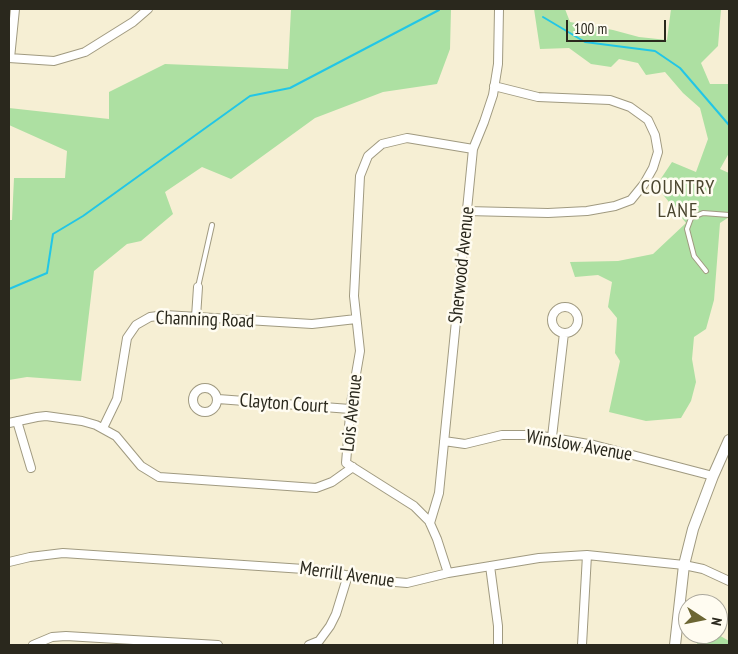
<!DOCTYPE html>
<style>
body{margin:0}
#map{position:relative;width:738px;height:654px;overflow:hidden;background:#f6efd4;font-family:"PT Sans Narrow",sans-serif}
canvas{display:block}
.frame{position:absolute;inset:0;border:10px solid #2a281d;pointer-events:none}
.north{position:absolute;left:678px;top:594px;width:50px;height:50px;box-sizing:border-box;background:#fffcf1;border:1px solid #aaa79c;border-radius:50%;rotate:101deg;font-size:14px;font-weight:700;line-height:20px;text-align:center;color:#2a281d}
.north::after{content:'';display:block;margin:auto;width:18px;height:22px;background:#6c6633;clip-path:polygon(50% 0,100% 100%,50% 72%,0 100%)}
.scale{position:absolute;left:566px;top:20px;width:100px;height:22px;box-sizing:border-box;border:2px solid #2a281d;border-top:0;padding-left:6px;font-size:15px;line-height:18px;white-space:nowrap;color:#2a281d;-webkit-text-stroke:4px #fffcf1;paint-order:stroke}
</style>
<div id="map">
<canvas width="738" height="654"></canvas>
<div class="frame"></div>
<div class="north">N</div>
<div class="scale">100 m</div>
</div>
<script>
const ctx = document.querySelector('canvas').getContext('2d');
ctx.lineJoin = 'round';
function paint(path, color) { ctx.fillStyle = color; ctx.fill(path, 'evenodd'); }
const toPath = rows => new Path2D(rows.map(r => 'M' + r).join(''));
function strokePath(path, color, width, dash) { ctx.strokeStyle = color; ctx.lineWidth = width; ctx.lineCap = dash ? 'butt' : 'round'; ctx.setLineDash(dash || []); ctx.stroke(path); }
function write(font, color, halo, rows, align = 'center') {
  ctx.font = font + ' "PT Sans Narrow",sans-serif'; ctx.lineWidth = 5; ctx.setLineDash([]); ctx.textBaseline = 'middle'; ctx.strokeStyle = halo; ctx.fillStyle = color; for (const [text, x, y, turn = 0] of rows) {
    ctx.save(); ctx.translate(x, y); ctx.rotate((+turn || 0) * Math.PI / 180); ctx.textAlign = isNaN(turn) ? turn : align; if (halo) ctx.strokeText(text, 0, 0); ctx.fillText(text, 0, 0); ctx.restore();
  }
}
const green = toPath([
 [291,9,451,9,450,49,437,84,383,92,315,118,231,179,202,167,165,192,173,214,141,241,127,244,94,271,81,381,27,377,9,380,9,220,12,220,14,178,65,178,67,151,9,125,9,108,109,119,109,92,165,64,288,69],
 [534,9,565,9,570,22,613,30,639,37,667,40,671,9,721,9,718,46,701,63,710,84,729,84,729,153,720,169,729,173,729,217,720,223,714,300,706,329,694,337,692,359,696,382,691,401,681,418,646,421,609,412,620,361,615,353,617,318,608,307,612,282,598,275,575,277,570,262,618,261,653,254,686,223,656,186,672,162,696,172,708,139,700,108,683,93,665,72,646,75,638,63,619,59,611,67,591,64,569,48,540,49],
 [698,634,717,634,729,641,729,645,697,645]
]);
const stream = toPath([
 [543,17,585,42,655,51,680,68,729,125],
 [9,289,47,273,53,234,83,216,250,96,290,88,439,10]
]);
const service = toPath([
 [706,271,694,256,687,229,691,218,703,213,729,215],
 [198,287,212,225]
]);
const minor = toPath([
 [9,58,54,61,85,52,133,22,148,9],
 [10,58,15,9],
 [467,211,548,213,587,211,615,206,631,200,644,184,653,168,658,152,655,135,648,120,630,107,610,100,538,97,494,86],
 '552 320a13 13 0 1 1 26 0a13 13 0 1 1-26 0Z',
 [196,317,198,287],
 '193 400a12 12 0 1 1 24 0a12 12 0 1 1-24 0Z',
 [218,399,350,409],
 [17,421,31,468],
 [9,423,37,417,46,416,82,421,96,425,116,436,141,466,159,477,316,488,332,482,353,467],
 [103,428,117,399,127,338,136,325,150,317,165,315,312,324,356,319],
 [552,437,564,333],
 [444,441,465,444,502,435,536,435,594,445,713,476],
 [430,523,439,493,473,149,484,122,493,95,498,64,499,9],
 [9,562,30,557,63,553,319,570,371,580,407,583,448,573,539,558,587,555,684,565,703,569,729,581],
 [490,566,498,626,498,645],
 [448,573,437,539,429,521,414,506,346,463,351,403,360,351,354,296,360,176,368,156,382,144,407,138,473,149],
 [33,645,52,637,66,636,218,645],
 [309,645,319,641,330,626,336,614,348,575],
 [582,645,587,555]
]);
const tertiary = toPath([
 [675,645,684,565,693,529,713,476,729,440]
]);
const streetNames = [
 ["Sherwood Avenue",462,265,-84],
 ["Channing Road",205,320,2],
 ["Clayton Court",284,404,4],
 ["Lois Avenue",352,413,-84],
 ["Winslow Avenue",579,446,10],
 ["Merrill Avenue",347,575,8]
];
const neighbourhoodNames = [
 ["COUNTRY",678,188],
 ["LANE",678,211]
];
paint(green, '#ade0a2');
strokePath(stream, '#22c6e6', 2);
strokePath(service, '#a09a80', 6);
strokePath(minor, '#a09a80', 10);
strokePath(tertiary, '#a09a80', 12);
strokePath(service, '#fff', 4);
strokePath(minor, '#fff', 8);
strokePath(tertiary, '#fff', 10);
write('19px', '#2a281d', '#fffcf1', streetNames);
ctx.letterSpacing = '1px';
write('20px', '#4b462f', '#fffcf1', neighbourhoodNames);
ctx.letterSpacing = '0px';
</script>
